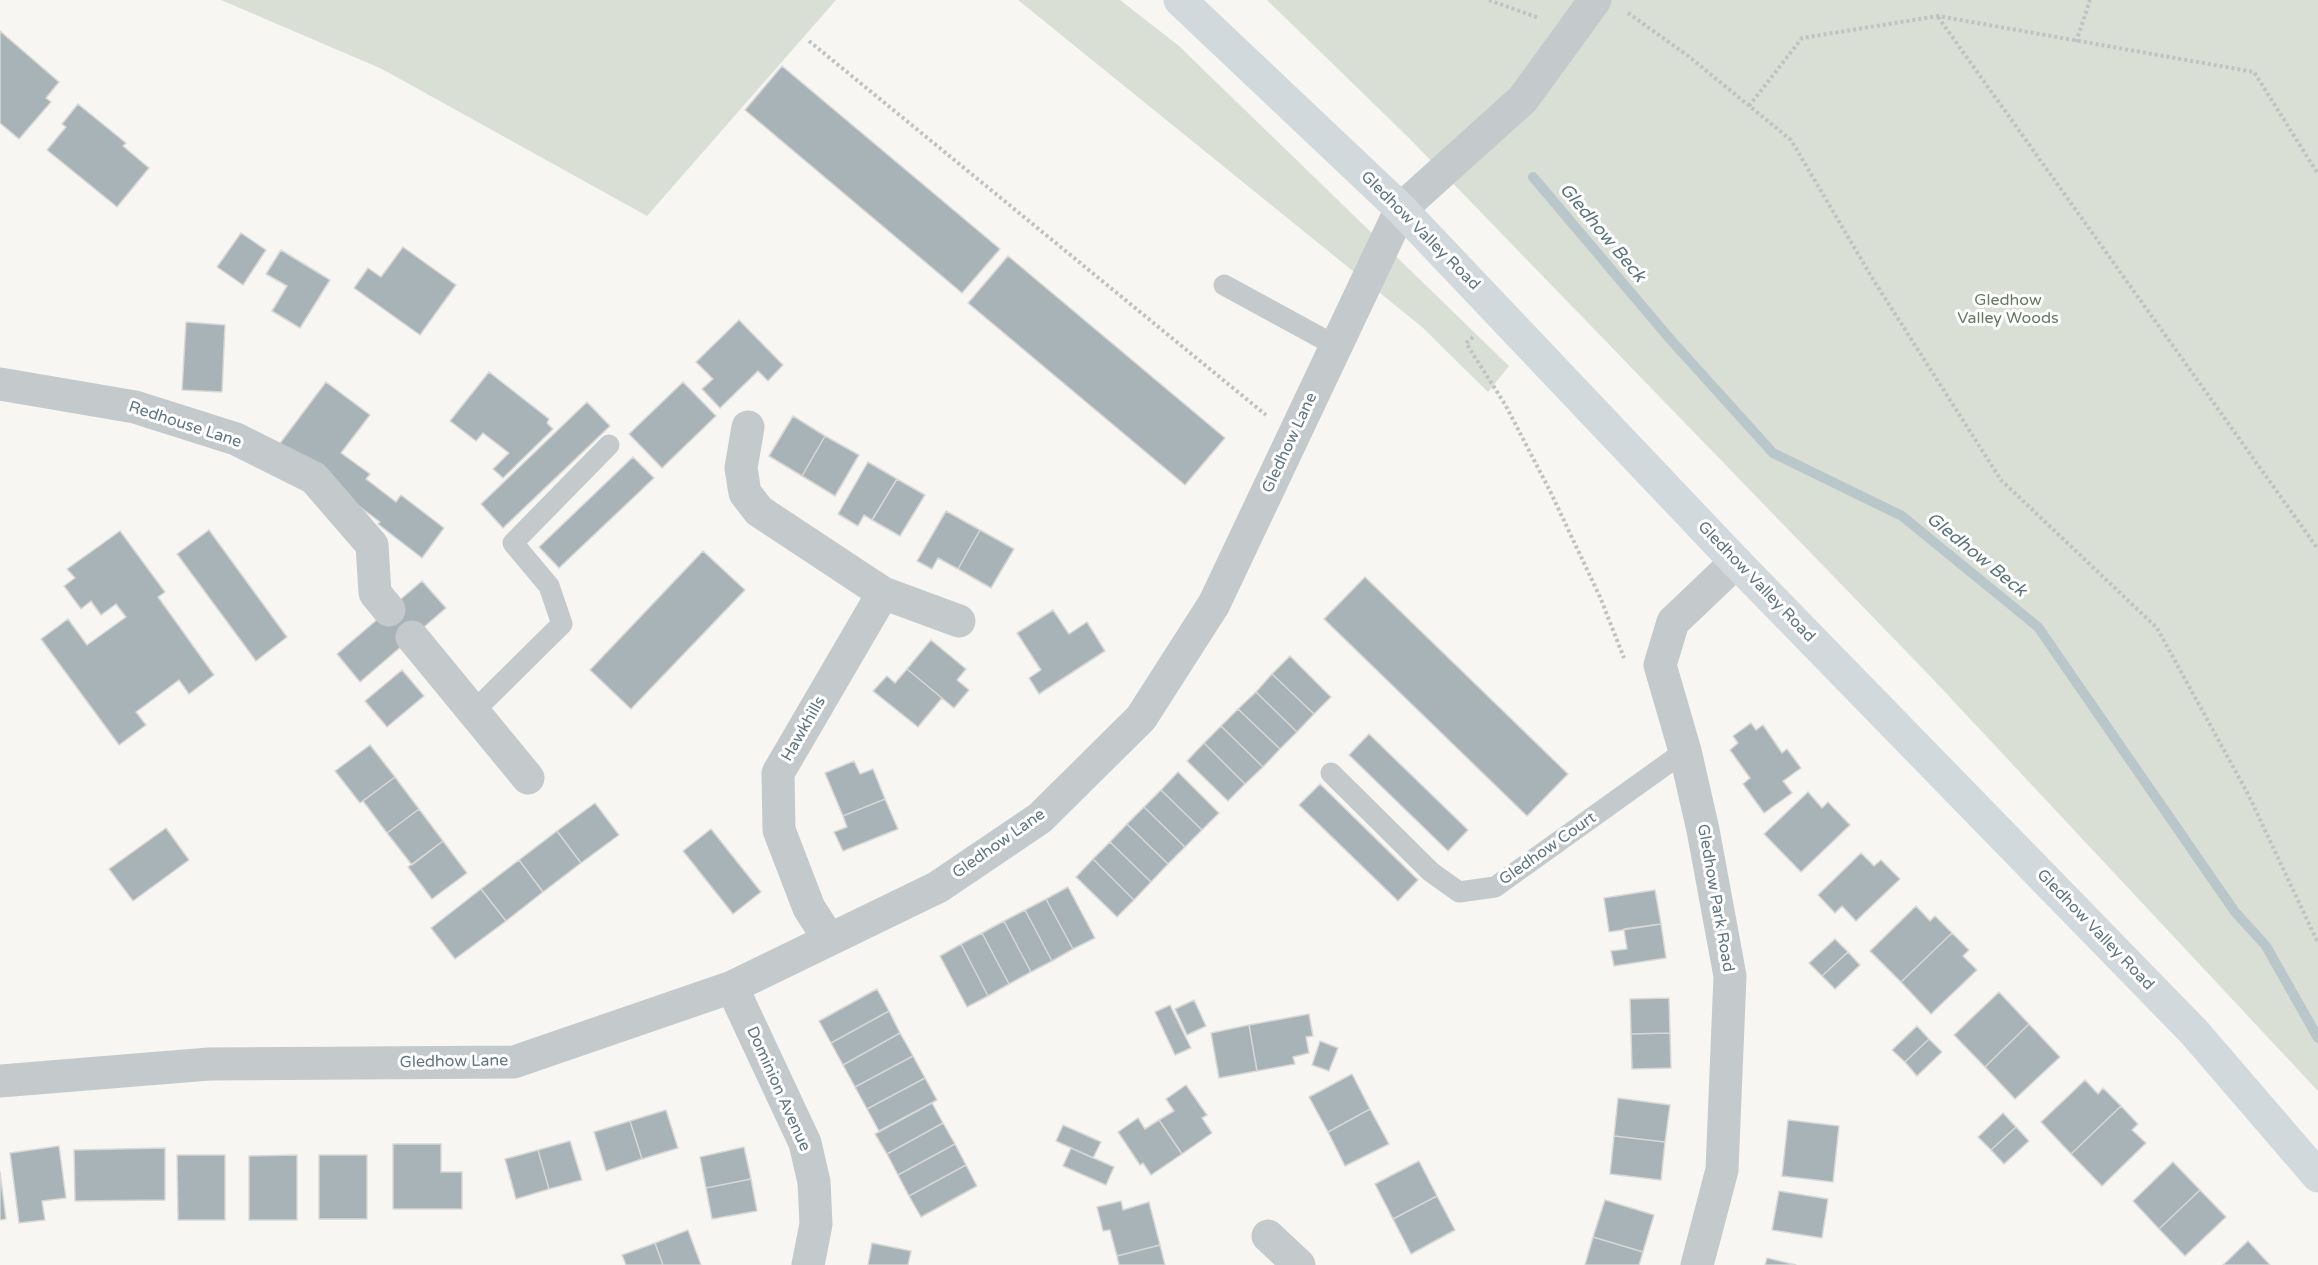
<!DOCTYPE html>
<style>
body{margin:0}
canvas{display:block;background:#f7f6f3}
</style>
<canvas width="2318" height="1265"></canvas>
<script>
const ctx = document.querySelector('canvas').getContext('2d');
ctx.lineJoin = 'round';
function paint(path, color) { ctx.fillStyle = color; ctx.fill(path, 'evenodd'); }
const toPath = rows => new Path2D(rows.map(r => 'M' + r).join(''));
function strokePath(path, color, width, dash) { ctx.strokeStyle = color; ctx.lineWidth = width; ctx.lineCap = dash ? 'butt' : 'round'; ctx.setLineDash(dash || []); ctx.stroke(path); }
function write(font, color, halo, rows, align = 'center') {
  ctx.font = font + ' "Varela Round",sans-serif'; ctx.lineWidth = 6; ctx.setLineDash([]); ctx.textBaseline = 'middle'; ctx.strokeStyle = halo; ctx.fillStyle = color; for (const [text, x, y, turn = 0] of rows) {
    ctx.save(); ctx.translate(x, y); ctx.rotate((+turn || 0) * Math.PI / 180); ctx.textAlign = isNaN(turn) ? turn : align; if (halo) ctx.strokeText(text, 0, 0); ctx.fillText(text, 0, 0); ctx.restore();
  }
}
const green = toPath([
 [221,0,836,0,647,216,382,69],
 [1018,0,1120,0,1179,46,1509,366,1488,392,1422,327],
 [1267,0,2318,0,2318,1091,1929,675,1409,138]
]);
const stream = toPath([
 [1533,177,1670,339,1773,453,1902,516,2038,627,2235,912,2266,946,2318,1038]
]);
const building = toPath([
 [0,31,59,82,46,98,51,102,19,139,0,123,0,31],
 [782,66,1000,249,962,293,745,110,782,66],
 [78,104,126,143,123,146,149,168,117,207,47,150,66,127,62,124,78,104],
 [241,233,266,250,243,285,217,267,241,233],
 [403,247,456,285,420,335,354,288,368,268,381,277,403,247],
 [281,250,330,280,300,328,272,311,287,286,266,274,281,250],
 [1008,256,1225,438,1185,485,968,303,1008,256],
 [739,320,783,365,768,381,758,371,720,408,702,389,713,379,696,362,739,320],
 [186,322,225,325,222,392,182,390,186,322],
 [489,372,549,419,547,423,553,429,503,478,493,469,509,453,483,433,476,441,450,421,489,372],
 [326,382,370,415,341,453,370,474,366,479,396,502,401,495,444,528,422,558,378,524,380,522,303,464,275,450,326,382],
 [683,382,716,416,662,468,629,434,683,382],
 [587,402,610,426,503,528,481,504,587,402],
 [793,416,825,436,802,476,769,456,793,416],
 [825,436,859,455,835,496,802,476,825,436],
 [633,457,654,478,559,568,539,547,633,457],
 [868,462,897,479,872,520,864,515,858,526,838,514,868,462],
 [897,479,925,495,900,536,872,520,897,479],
 [946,511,980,530,958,569,938,558,932,569,917,561,946,511],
 [209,530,287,637,256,661,177,554,209,530],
 [980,530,1014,549,991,588,958,569,980,530],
 [120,531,165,592,158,597,214,675,189,694,179,680,136,712,146,725,119,745,41,639,68,619,87,645,126,617,116,604,101,615,91,601,81,609,64,586,75,578,67,569,120,531],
 [703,551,745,590,631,709,590,670,703,551],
 [1365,577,1568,774,1527,816,1324,619,1365,577],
 [422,581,446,608,360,682,337,654,422,581],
 [1053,610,1069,634,1087,622,1105,651,1039,694,1029,678,1041,670,1017,633,1053,610],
 [931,640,966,669,957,680,969,690,954,708,907,669,931,640],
 [1290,656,1331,697,1314,714,1272,674,1290,656],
 [907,669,942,698,918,727,873,691,887,676,895,683,907,669],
 [402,670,424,696,387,727,365,701,402,670],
 [1272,674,1314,714,1297,732,1256,692,1272,674],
 [1256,692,1297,732,1280,749,1238,709,1256,692],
 [1238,709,1280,749,1263,767,1221,726,1238,709],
 [1751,723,1756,730,1763,725,1782,753,1787,749,1801,768,1783,781,1792,793,1764,813,1743,784,1750,778,1730,750,1738,743,1733,736,1751,723],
 [1221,726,1263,767,1245,784,1204,743,1221,726],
 [1369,734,1468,830,1448,851,1349,755,1369,734],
 [1204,743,1245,784,1228,801,1187,761,1204,743],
 [370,745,395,777,360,803,335,771,370,745],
 [854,761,860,774,873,769,885,799,843,816,825,773,854,761],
 [1178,772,1219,813,1202,830,1161,790,1178,772],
 [395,777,419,809,387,833,363,801,395,777],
 [1320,784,1418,880,1398,901,1299,805,1320,784],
 [1161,790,1202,830,1185,847,1144,807,1161,790],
 [1808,792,1822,808,1828,802,1850,825,1801,872,1764,834,1808,792],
 [885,799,898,829,843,851,834,832,847,827,843,816,885,799],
 [595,803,619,835,581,863,557,831,595,803],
 [1144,807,1185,847,1168,864,1127,824,1144,807],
 [419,809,443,841,412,865,387,833,419,809],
 [1127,824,1168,864,1151,882,1110,842,1127,824],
 [166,828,189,860,133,901,109,869,166,828],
 [711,829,761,892,733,914,683,851,711,829],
 [557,831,581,863,543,892,519,860,557,831],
 [443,841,467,873,432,899,408,867,443,841],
 [1110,842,1151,882,1134,900,1093,859,1110,842],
 [1861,853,1874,866,1881,860,1900,879,1856,921,1842,906,1835,913,1818,895,1861,853],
 [1093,859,1134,900,1117,917,1076,877,1093,859],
 [519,860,543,892,506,921,481,889,519,860],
 [1068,887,1095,938,1073,949,1046,899,1068,887],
 [481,889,506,921,455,959,431,928,481,889],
 [1655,890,1661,924,1609,932,1604,898,1655,890],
 [1046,899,1073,949,1052,961,1025,910,1046,899],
 [1916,906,1930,921,1935,916,1952,933,1901,982,1870,951,1916,906],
 [1025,910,1052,961,1031,972,1004,921,1025,910],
 [1004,921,1031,972,1009,984,982,933,1004,921],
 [1661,924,1666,958,1614,966,1611,951,1627,949,1624,929,1661,924],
 [982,933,1009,984,988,996,961,944,982,933],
 [1952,933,1969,950,1963,956,1977,970,1931,1014,1901,982,1952,933],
 [1835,939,1848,952,1822,976,1809,963,1835,939],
 [961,944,988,996,967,1007,940,956,961,944],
 [1848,952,1860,965,1835,989,1822,976,1848,952],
 [877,989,889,1011,831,1043,819,1021,877,989],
 [1999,992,2029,1024,1985,1067,1954,1035,1999,992],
 [1669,998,1670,1033,1631,1034,1630,999,1669,998],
 [1194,1000,1206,1026,1187,1035,1175,1009,1194,1000],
 [1170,1005,1191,1048,1175,1055,1155,1012,1170,1005],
 [889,1011,900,1033,843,1065,831,1043,889,1011],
 [1309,1014,1313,1036,1306,1037,1309,1053,1293,1057,1295,1064,1257,1071,1249,1025,1309,1014],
 [2029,1024,2060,1057,2015,1099,1985,1067,2029,1024],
 [1249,1025,1257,1071,1219,1078,1211,1033,1249,1025],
 [1917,1026,1929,1039,1905,1062,1892,1050,1917,1026],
 [900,1033,913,1056,855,1087,843,1065,900,1033],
 [1670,1033,1671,1068,1632,1069,1631,1034,1670,1033],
 [1929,1039,1942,1052,1917,1076,1905,1062,1929,1039],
 [1320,1041,1338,1048,1329,1071,1312,1065,1320,1041],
 [913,1056,925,1078,867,1109,855,1087,913,1056],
 [1352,1074,1370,1109,1328,1132,1309,1097,1352,1074],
 [925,1078,937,1100,879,1131,867,1109,925,1078],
 [2085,1080,2098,1094,2103,1088,2121,1106,2071,1154,2041,1122,2085,1080],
 [1186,1085,1207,1115,1202,1118,1212,1133,1182,1154,1159,1120,1174,1111,1166,1099,1186,1085],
 [1618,1098,1670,1105,1665,1142,1614,1136,1618,1098],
 [932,1103,943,1123,887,1154,875,1134,932,1103],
 [2121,1106,2138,1124,2132,1130,2146,1143,2102,1186,2071,1154,2121,1106],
 [1370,1109,1389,1144,1345,1166,1328,1132,1370,1109],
 [666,1110,678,1148,642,1159,630,1121,666,1110],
 [2003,1113,2016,1127,1991,1150,1978,1137,2003,1113],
 [1138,1118,1145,1129,1159,1120,1182,1154,1151,1175,1143,1163,1140,1165,1118,1132,1138,1118],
 [1788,1120,1839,1126,1833,1182,1782,1176,1788,1120],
 [630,1121,642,1159,606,1171,594,1132,630,1121],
 [943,1123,955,1144,898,1175,887,1154,943,1123],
 [1063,1125,1101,1142,1093,1158,1056,1141,1063,1125],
 [2016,1127,2029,1141,2004,1164,1991,1150,2016,1127],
 [1614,1136,1665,1142,1661,1180,1610,1174,1614,1136],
 [570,1141,582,1180,549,1189,538,1150,570,1141],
 [393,1144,441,1144,441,1172,462,1172,462,1209,393,1209,393,1144],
 [955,1144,966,1165,909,1196,898,1175,955,1144],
 [59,1146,66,1198,42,1201,45,1220,19,1223,10,1153,59,1146],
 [744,1147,751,1179,706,1188,700,1157,744,1147],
 [165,1148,165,1200,75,1201,74,1150,165,1148],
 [1071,1148,1114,1167,1106,1185,1063,1166,1071,1148],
 [538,1150,549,1189,516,1199,505,1159,538,1150],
 [177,1155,225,1155,225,1220,178,1220,177,1155],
 [297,1155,297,1220,249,1220,249,1156,297,1155],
 [319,1155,367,1155,367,1219,319,1219,319,1155],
 [1419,1161,1437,1196,1393,1219,1375,1184,1419,1161],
 [2173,1162,2200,1190,2159,1229,2133,1201,2173,1162],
 [966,1165,977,1186,921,1217,909,1196,966,1165],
 [0,1172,6,1219,0,1220,0,1172],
 [751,1179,757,1211,712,1219,706,1188,751,1179],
 [2200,1190,2226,1217,2185,1256,2159,1229,2200,1190],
 [1779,1191,1828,1199,1822,1238,1772,1230,1779,1191],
 [1437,1196,1455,1230,1411,1254,1393,1219,1437,1196],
 [1605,1200,1654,1215,1643,1252,1593,1237,1605,1200],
 [1121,1201,1123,1210,1149,1202,1160,1245,1117,1256,1110,1230,1103,1231,1097,1207,1121,1201],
 [688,1230,701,1265,663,1265,655,1243,688,1230],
 [1593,1237,1643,1252,1639,1265,1585,1265,1593,1237],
 [2248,1241,2270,1265,2223,1265,2248,1241],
 [655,1243,663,1265,626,1265,622,1255,655,1243],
 [872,1243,911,1251,908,1265,868,1265,872,1243],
 [1160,1245,1165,1265,1119,1265,1117,1256,1160,1245],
 [1767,1258,1796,1265,1765,1265,1767,1258]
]);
const path = toPath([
 [1489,0,1539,18],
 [1628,13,1687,55,1791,140,1874,281,2001,480,2157,628,2248,794,2318,943],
 [1938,17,2318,549],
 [809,41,1266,415],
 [2076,42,2090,0],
 [1749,106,1802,38,1938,16,2254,72,2318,174],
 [1473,337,1466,343,1506,406,1550,491,1600,597,1624,658]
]);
const lane = toPath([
 [1224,285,1336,346],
 [474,711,562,624,549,586,513,543,609,445],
 [1331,773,1431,872,1459,892,1495,887,1685,751]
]);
const street = toPath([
 [0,384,135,407,236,439,314,478,372,545,375,593,389,610],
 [748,427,741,468,745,493,759,511,883,593,959,621],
 [412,637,528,778],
 [829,939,809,908,779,830,778,773,883,593],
 [732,987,805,1143,814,1182,816,1224,808,1265],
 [0,1081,209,1064,514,1062,732,987,938,887,1040,818,1141,718,1214,604,1401,209,1523,99,1595,0],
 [1268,1236,1299,1265],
 [1697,1265,1722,1170,1730,976,1703,830,1685,751,1660,665,1673,622,1736,562]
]);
const secondary = toPath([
 [1180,0,1401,209,1736,562,2194,1032,2318,1176]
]);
const streetNames = [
 ["Gledhow Valley Road",1420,231,45],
 ["Redhouse Lane",185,425,18],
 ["Gledhow Lane",1290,443,-65],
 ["Gledhow Valley Road",1756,582,46],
 ["Hawkhills",804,729,-60],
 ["Gledhow Lane",999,844,-35],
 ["Gledhow Court",1548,849,-35],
 ["Gledhow Park Road",1715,898,80],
 ["Gledhow Valley Road",2095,930,46],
 ["Gledhow Lane",454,1062,-1],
 ["Dominion Avenue",778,1089,66]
];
const parkNames = [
 ["Gledhow",2008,301],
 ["Valley Woods",2008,319]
];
const waterNames = [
 ["Gledhow Beck",1602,233,50],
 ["Gledhow Beck",1976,555,39]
];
paint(green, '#d9dfd4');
strokePath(stream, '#b9c7ca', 10);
paint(building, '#a8b3b7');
strokePath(building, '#d8d8d6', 1.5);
strokePath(path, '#c0c2c4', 4, [3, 3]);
strokePath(lane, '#c4c9cb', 21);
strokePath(street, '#c4c9cb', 33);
strokePath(secondary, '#d2d9dc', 33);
write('16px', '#607680', '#fff', streetNames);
write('16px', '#66785f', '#fff', parkNames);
write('italic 18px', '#5b767b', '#fff', waterNames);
</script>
